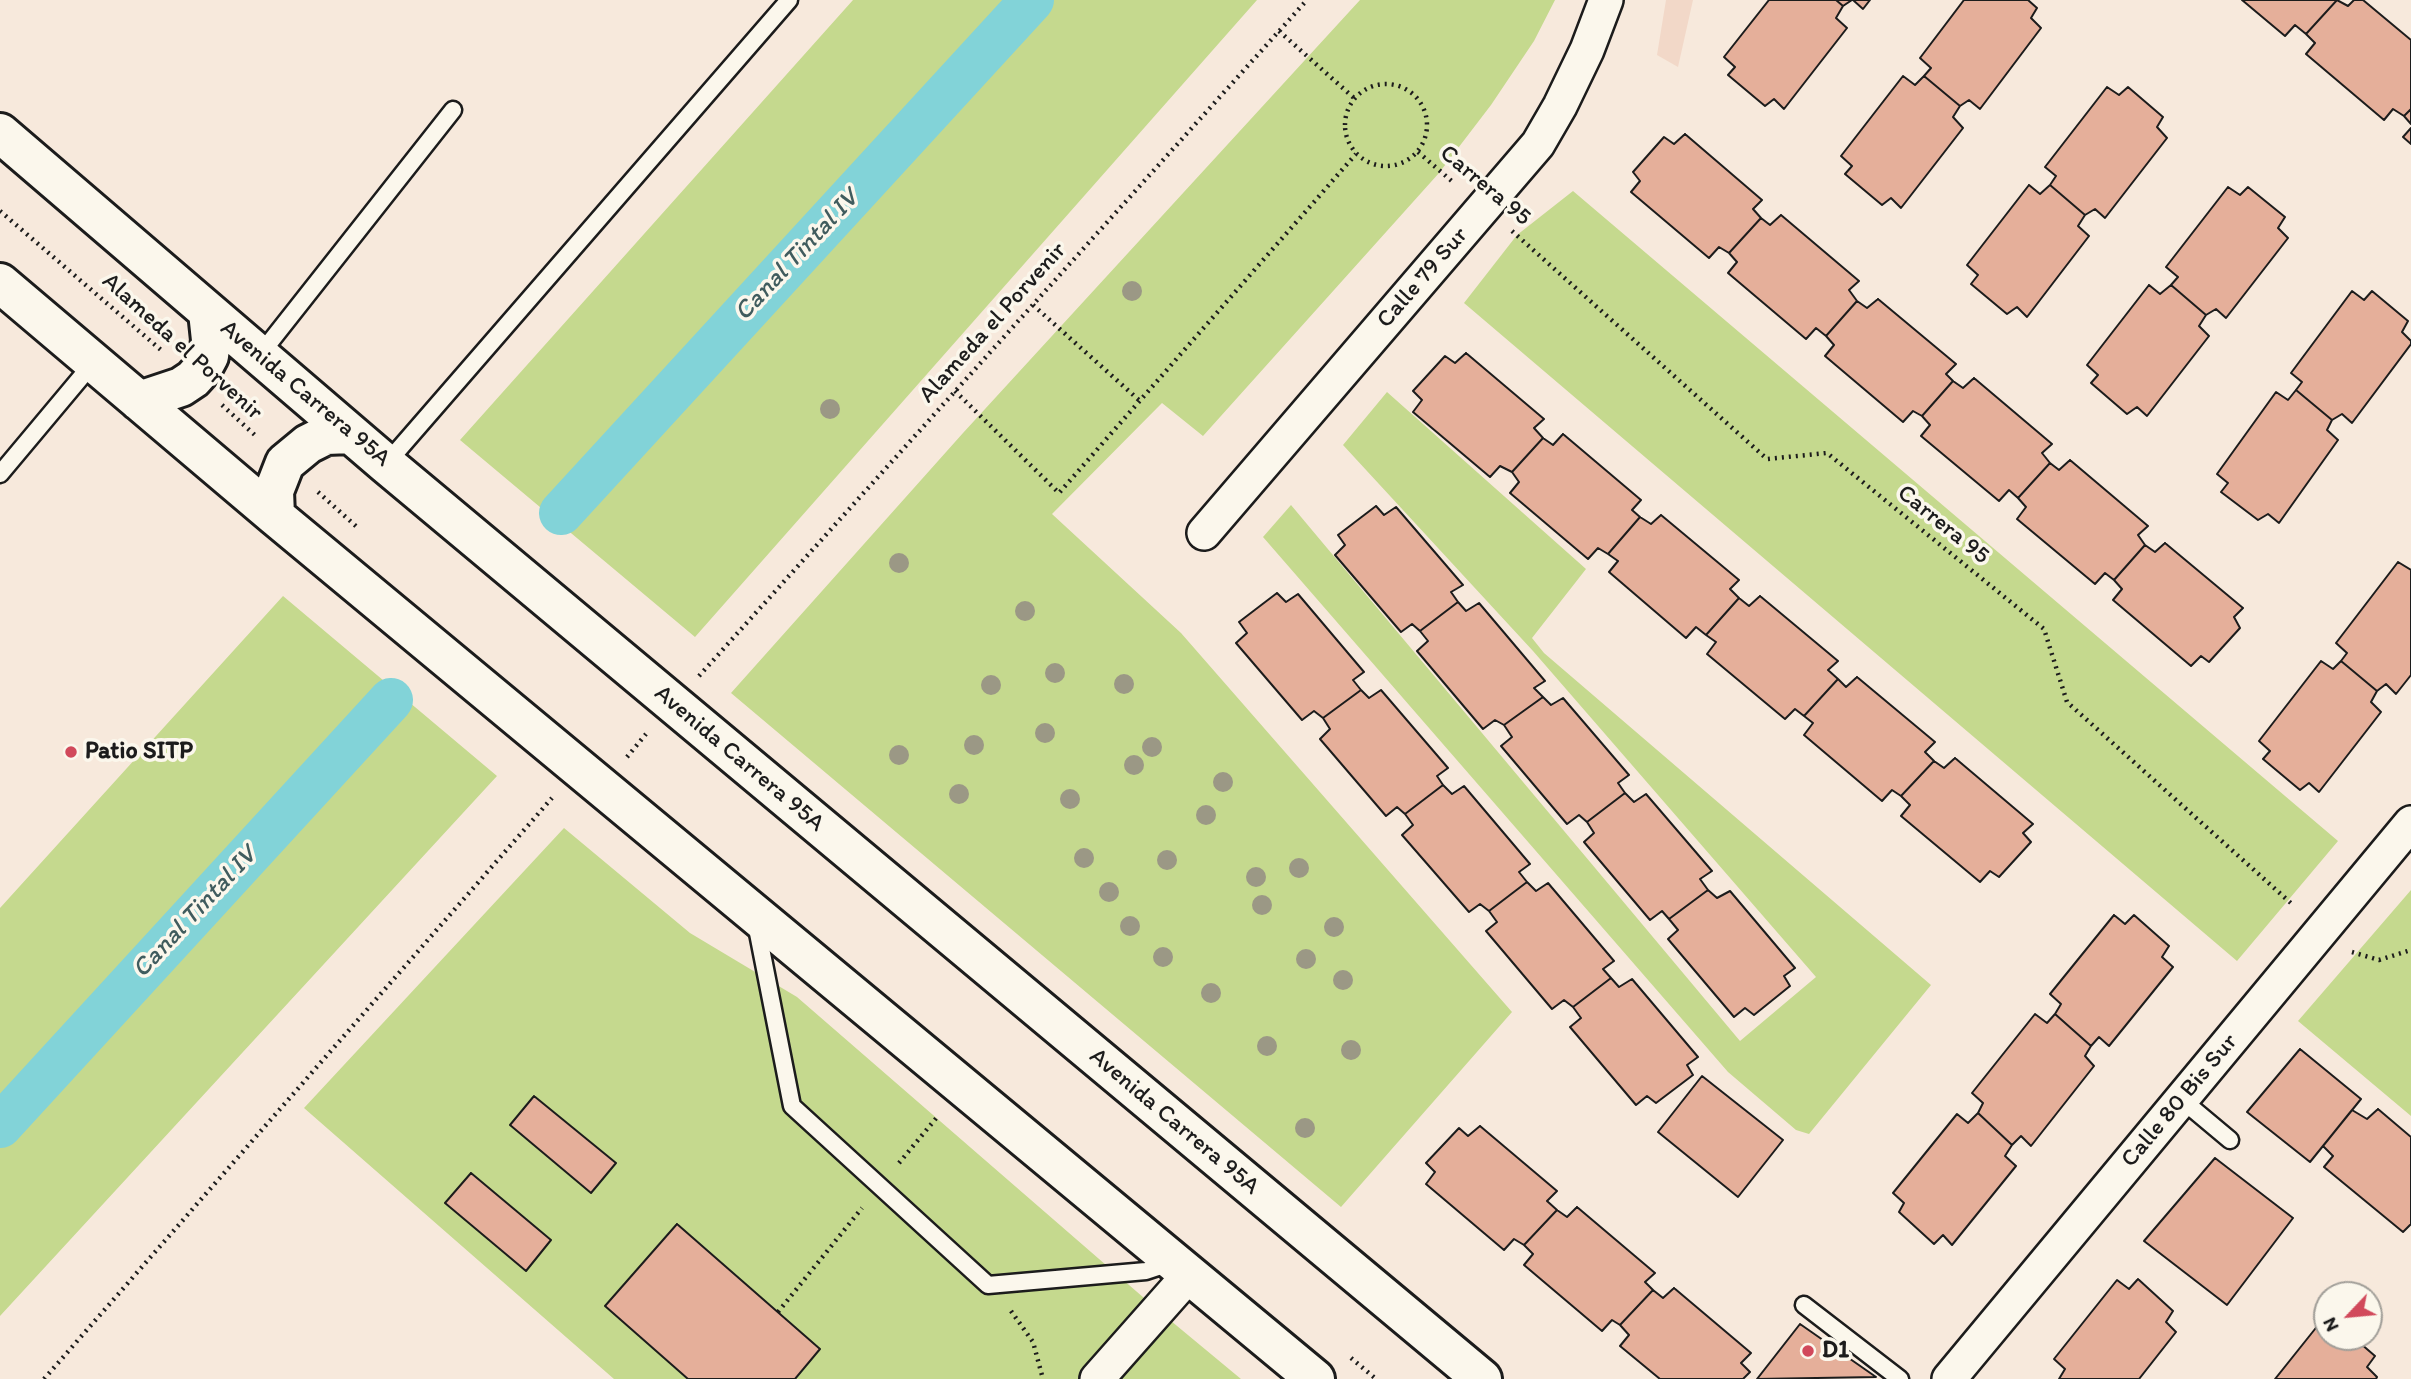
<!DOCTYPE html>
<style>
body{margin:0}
#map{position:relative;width:2411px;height:1379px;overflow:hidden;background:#f7e9dc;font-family:Itim,sans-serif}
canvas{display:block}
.north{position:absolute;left:2313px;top:1281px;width:70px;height:70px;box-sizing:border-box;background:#fbf7ec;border:2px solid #a29f99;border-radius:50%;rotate:244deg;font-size:19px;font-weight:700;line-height:28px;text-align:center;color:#1c1c1c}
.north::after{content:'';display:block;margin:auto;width:24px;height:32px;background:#d1495b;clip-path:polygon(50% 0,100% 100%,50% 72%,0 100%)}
</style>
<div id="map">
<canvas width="2411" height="1379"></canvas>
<div class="north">N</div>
</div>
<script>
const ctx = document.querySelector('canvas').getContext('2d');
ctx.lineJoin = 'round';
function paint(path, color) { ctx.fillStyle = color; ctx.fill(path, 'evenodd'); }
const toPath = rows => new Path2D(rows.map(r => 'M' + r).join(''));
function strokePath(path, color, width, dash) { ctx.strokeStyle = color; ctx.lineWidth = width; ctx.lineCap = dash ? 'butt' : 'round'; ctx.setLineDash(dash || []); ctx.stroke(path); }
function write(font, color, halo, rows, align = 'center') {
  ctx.font = font + ' Itim,sans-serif'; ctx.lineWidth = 7; ctx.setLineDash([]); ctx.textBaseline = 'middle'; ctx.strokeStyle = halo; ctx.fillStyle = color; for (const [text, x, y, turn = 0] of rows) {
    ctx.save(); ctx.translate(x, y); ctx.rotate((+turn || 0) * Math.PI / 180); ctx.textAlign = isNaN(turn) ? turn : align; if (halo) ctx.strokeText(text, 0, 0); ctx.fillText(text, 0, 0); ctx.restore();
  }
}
const built = toPath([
 [1666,0,1693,0,1678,67,1657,55]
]);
const green = toPath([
 [853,0,1257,0,695,637,460,440],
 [1360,0,1555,0,1534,41,1491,105,1439,173,1203,436,1162,403,1052,514,1181,633,1512,1012,1341,1207,731,693,963,433],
 [1573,191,2338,841,2237,961,1464,303,1517,235],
 [1387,392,1586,569,1532,638,1544,653,1931,985,1809,1134,1796,1130,1728,1072,1263,537,1291,505,1740,1041,1816,977,1533,651,1343,445],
 [283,596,497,776,0,1316,0,908],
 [564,828,690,933,797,997,1159,1311,1241,1379,614,1379,304,1108],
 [2411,890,2411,1116,2298,1021]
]);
const canal = toPath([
 [561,513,1032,0],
 [0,1126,391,700]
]);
const building = toPath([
 [1769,0,1836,0,1843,6,1836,18,1847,28,1784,109,1774,99,1765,106,1728,75,1735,67,1724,57,1769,0],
 [1836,0,1852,0,1843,6,1836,0],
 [1853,0,1870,0,1863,9,1853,0],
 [1964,0,2028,0,2037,8,2031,18,2041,28,1980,109,1969,100,1960,106,1924,76,1931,68,1920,58,1964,0],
 [2242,0,2337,0,2306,34,2295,25,2285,36,2242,0],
 [2337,0,2348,6,2354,0,2363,0,2411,40,2411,109,2404,116,2393,109,2384,120,2306,54,2315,43,2306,34,2337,0],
 [1903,76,1915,85,1924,76,1960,106,1953,117,1963,128,1901,208,1891,198,1882,205,1845,174,1852,166,1841,156,1903,76],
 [2107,87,2119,95,2128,87,2163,117,2157,127,2167,138,2105,218,2095,209,2085,215,2050,185,2056,176,2045,167,2107,87],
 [2411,109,2411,124,2404,116,2411,109],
 [2411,128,2411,144,2403,137,2411,128],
 [1685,134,1762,200,1753,209,1761,218,1729,253,1719,247,1709,258,1631,192,1640,181,1633,172,1664,137,1674,144,1685,134],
 [2029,185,2040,194,2050,185,2085,215,2078,226,2089,236,2027,317,2017,307,2007,314,1971,284,1978,275,1967,265,2029,185],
 [2228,187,2240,195,2248,187,2285,217,2278,228,2288,238,2226,318,2216,309,2206,315,2171,285,2178,277,2166,267,2228,187],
 [1781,215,1859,281,1849,290,1857,301,1826,336,1816,328,1806,339,1728,273,1737,262,1729,253,1761,218,1770,225,1781,215],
 [2149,285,2160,294,2171,285,2206,315,2199,326,2209,336,2147,416,2137,407,2127,414,2091,383,2098,375,2087,365,2149,285],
 [2352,291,2364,300,2372,291,2408,321,2402,332,2411,341,2411,344,2352,423,2342,414,2332,420,2296,390,2302,382,2291,373,2352,291],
 [1878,299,1956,364,1946,374,1953,381,1922,416,1913,411,1903,422,1825,356,1834,345,1826,336,1857,301,1867,308,1878,299],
 [1466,353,1544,419,1534,428,1543,438,1512,472,1500,466,1490,477,1413,412,1422,400,1413,391,1445,356,1455,363,1466,353],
 [1974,378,2052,444,2042,453,2050,463,2018,498,2009,490,1999,501,1921,436,1930,425,1922,416,1953,381,1963,388,1974,378],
 [2296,390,2332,420,2327,430,2338,440,2279,523,2268,514,2258,520,2221,492,2228,483,2217,474,2276,392,2288,400,2296,390],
 [1563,434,1641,500,1632,510,1640,517,1608,554,1598,548,1588,559,1510,493,1519,482,1512,472,1543,438,1553,445,1563,434],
 [2070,460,2148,526,2138,535,2145,545,2114,580,2105,573,2095,584,2017,519,2026,507,2018,498,2050,463,2059,470,2070,460],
 [1376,506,1384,515,1396,507,1463,585,1451,592,1458,602,1420,631,1412,624,1401,632,1335,555,1345,545,1338,535,1376,506],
 [1661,515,1739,580,1730,589,1739,598,1706,635,1696,627,1686,638,1609,572,1618,561,1608,554,1640,517,1651,524,1661,515],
 [2165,543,2243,608,2234,617,2240,628,2209,662,2201,656,2191,666,2113,600,2122,589,2114,580,2145,545,2155,552,2165,543],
 [2398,562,2411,570,2411,675,2396,694,2386,684,2377,691,2341,661,2347,653,2336,643,2398,562],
 [1277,593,1286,602,1298,594,1364,672,1353,680,1361,690,1323,718,1314,711,1302,720,1236,643,1247,633,1239,622,1277,593],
 [1760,596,1838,661,1828,670,1838,679,1804,716,1795,709,1785,719,1707,654,1716,642,1706,635,1739,598,1749,606,1760,596],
 [1458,602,1466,611,1479,603,1545,681,1534,688,1543,697,1504,725,1495,720,1483,729,1417,651,1428,641,1420,631,1458,602],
 [2321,661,2333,669,2341,661,2377,691,2371,702,2381,712,2319,792,2309,783,2300,790,2263,759,2270,751,2259,741,2321,661],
 [1857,677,1935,742,1925,752,1934,761,1901,796,1892,790,1882,801,1804,735,1813,723,1804,716,1838,679,1846,687,1857,677],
 [1361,690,1369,698,1381,690,1448,768,1437,776,1443,785,1405,814,1397,807,1386,816,1320,739,1330,729,1323,718,1361,690],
 [1543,697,1551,705,1563,698,1629,775,1618,783,1625,793,1587,822,1579,815,1567,824,1501,746,1512,737,1504,725,1543,697],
 [1955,758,2033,824,2023,833,2031,842,1999,877,1990,871,1980,882,1901,816,1910,805,1901,796,1934,761,1944,768,1955,758],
 [1443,785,1452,794,1464,786,1530,864,1519,872,1527,882,1489,911,1480,904,1469,912,1402,835,1413,825,1405,814,1443,785],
 [1625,793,1634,802,1646,794,1712,871,1700,879,1708,890,1669,919,1662,911,1650,920,1584,842,1594,833,1587,822,1625,793],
 [1527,882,1536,891,1548,883,1614,961,1603,969,1611,978,1573,1007,1564,1000,1552,1009,1486,931,1497,922,1489,911,1527,882],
 [1708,890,1717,898,1730,891,1795,968,1784,976,1790,986,1754,1015,1745,1008,1734,1017,1668,939,1678,930,1669,919,1708,890],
 [2114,915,2125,924,2134,915,2169,946,2162,957,2173,967,2109,1046,2099,1037,2091,1046,2055,1014,2061,1004,2050,994,2114,915],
 [1611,978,1619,987,1632,979,1698,1057,1687,1065,1693,1075,1656,1103,1647,1096,1636,1105,1570,1027,1581,1018,1573,1007,1611,978],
 [2035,1014,2047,1023,2055,1014,2091,1046,2085,1056,2094,1066,2031,1146,2021,1136,2012,1145,1978,1113,1983,1103,1972,1093,2035,1014],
 [2300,1049,2361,1099,2310,1162,2247,1112,2300,1049],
 [1702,1076,1783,1140,1738,1197,1658,1132,1702,1076],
 [534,1096,616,1163,591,1193,510,1125,534,1096],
 [2378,1109,2411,1137,2411,1224,2403,1232,2324,1167,2333,1156,2323,1146,2352,1110,2367,1119,2378,1109],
 [1978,1113,2012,1145,2005,1156,2016,1166,1952,1245,1943,1235,1934,1244,1899,1212,1904,1203,1893,1193,1957,1114,1968,1123,1978,1113],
 [1480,1126,1557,1191,1547,1201,1557,1210,1524,1245,1514,1239,1504,1250,1426,1184,1435,1172,1426,1163,1459,1128,1468,1136,1480,1126],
 [2215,1158,2293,1218,2227,1305,2144,1241,2215,1158],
 [471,1173,551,1240,526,1271,445,1203,471,1173],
 [1577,1207,1655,1273,1645,1282,1653,1290,1620,1325,1612,1320,1602,1331,1524,1265,1533,1254,1524,1245,1557,1210,1567,1217,1577,1207],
 [677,1224,820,1349,795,1379,688,1379,605,1306,677,1224],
 [2138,1279,2173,1311,2166,1322,2176,1332,2139,1379,2059,1379,2065,1369,2054,1359,2117,1280,2129,1289,2138,1279],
 [1674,1288,1751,1353,1741,1363,1750,1372,1743,1379,1660,1379,1620,1346,1629,1335,1620,1325,1653,1290,1663,1298,1674,1288],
 [1800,1324,1876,1377,1757,1379,1800,1324],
 [2319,1324,2327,1331,2327,1337,2353,1337,2375,1356,2367,1367,2377,1377,2376,1379,2275,1379,2319,1324]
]);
const path = toPath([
 [1279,31,1354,98],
 '1345 125a41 41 0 1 1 82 0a41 41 0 1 1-82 0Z',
 [1418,152,1454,183],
 [0,211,161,350],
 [1512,231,1767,459,1827,453,2044,629,2067,702,2293,905],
 [1033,305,1140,401],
 [955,391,1059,493,1356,154],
 [222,405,257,437],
 [318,492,358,528],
 [699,676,1307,0],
 [627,757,646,734],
 [2352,952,2379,960,2411,950],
 [899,1163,938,1116],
 [1011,1311,1033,1342,1043,1379],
 [778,1312,862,1208],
 [1351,1358,1376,1379],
 [44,1379,552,798]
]);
const service = toPath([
 [259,356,453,110],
 [386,464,789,0],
 [0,474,93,363],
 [756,923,792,1106,988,1285,1146,1271,1173,1262],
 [2181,1099,2230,1140],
 [1804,1305,1900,1379]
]);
const minor = toPath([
 [1204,533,1538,144,1560,106,1587,50,1606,0],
 [1097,1379,1189,1275],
 [1949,1379,2411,823]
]);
const secondary = toPath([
 [0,133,386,464,1482,1379],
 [0,283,275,516,1315,1379],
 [139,401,181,387,193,379,202,369,209,356,211,340,208,312],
 [275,516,274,491,285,463,308,444,326,435,351,434]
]);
const trees = [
 [1132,291],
 [830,409],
 [899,563],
 [1025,611],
 [1055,673],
 [1124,684],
 [991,685],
 [1045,733],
 [974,745],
 [1152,747],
 [899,755],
 [1134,765],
 [1223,782],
 [959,794],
 [1070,799],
 [1206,815],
 [1084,858],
 [1167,860],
 [1299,868],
 [1256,877],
 [1109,892],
 [1262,905],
 [1130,926],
 [1334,927],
 [1163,957],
 [1306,959],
 [1343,980],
 [1211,993],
 [1267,1046],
 [1351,1050],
 [1305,1128]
];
const markers = [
 [71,752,7,"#d1495b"],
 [1808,1351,7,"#d1495b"]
];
const streetNames = [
 ["Carrera 95",1485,186,40],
 ["Calle 79 Sur",1423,278,-49],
 ["Alameda el Porvenir",993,323,-48],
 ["Alameda el Porvenir",182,347,42],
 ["Avenida Carrera 95A",305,394,40],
 ["Carrera 95",1943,525,39],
 ["Avenida Carrera 95A",739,759,40],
 ["Calle 80 Bis Sur",2180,1101,-50],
 ["Avenida Carrera 95A",1174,1122,40]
];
const poiNames = [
 ["Patio SITP",85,752],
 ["D1",1822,1351]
];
const waterNames = [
 ["Canal Tintal IV",797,256,-47],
 ["Canal Tintal IV",195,913,-47]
];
paint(built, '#f2d8c8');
paint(green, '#c5d98e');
strokePath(canal, '#82d3d8', 44);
paint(building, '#e5af9a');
strokePath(building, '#1c1c1c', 2);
strokePath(service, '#1c1c1c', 21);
strokePath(minor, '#1c1c1c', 38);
strokePath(secondary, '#1c1c1c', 44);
strokePath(path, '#1c1c1c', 4.5, [2, 5]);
strokePath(service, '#fbf7ec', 16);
strokePath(minor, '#fbf7ec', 33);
strokePath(secondary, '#fbf7ec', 38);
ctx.fillStyle = '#9b9885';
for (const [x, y] of trees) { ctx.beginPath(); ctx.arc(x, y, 10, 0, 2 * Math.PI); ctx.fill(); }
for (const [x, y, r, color] of markers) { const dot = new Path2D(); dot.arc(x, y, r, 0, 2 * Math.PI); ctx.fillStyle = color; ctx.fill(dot); strokePath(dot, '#fbf7ec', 2.5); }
write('24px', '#1c1c1c', '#fbf7ec', streetNames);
write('bold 24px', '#1c1c1c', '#fbf7ec', poiNames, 'left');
write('italic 26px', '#405c5e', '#fbf7ec', waterNames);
</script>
